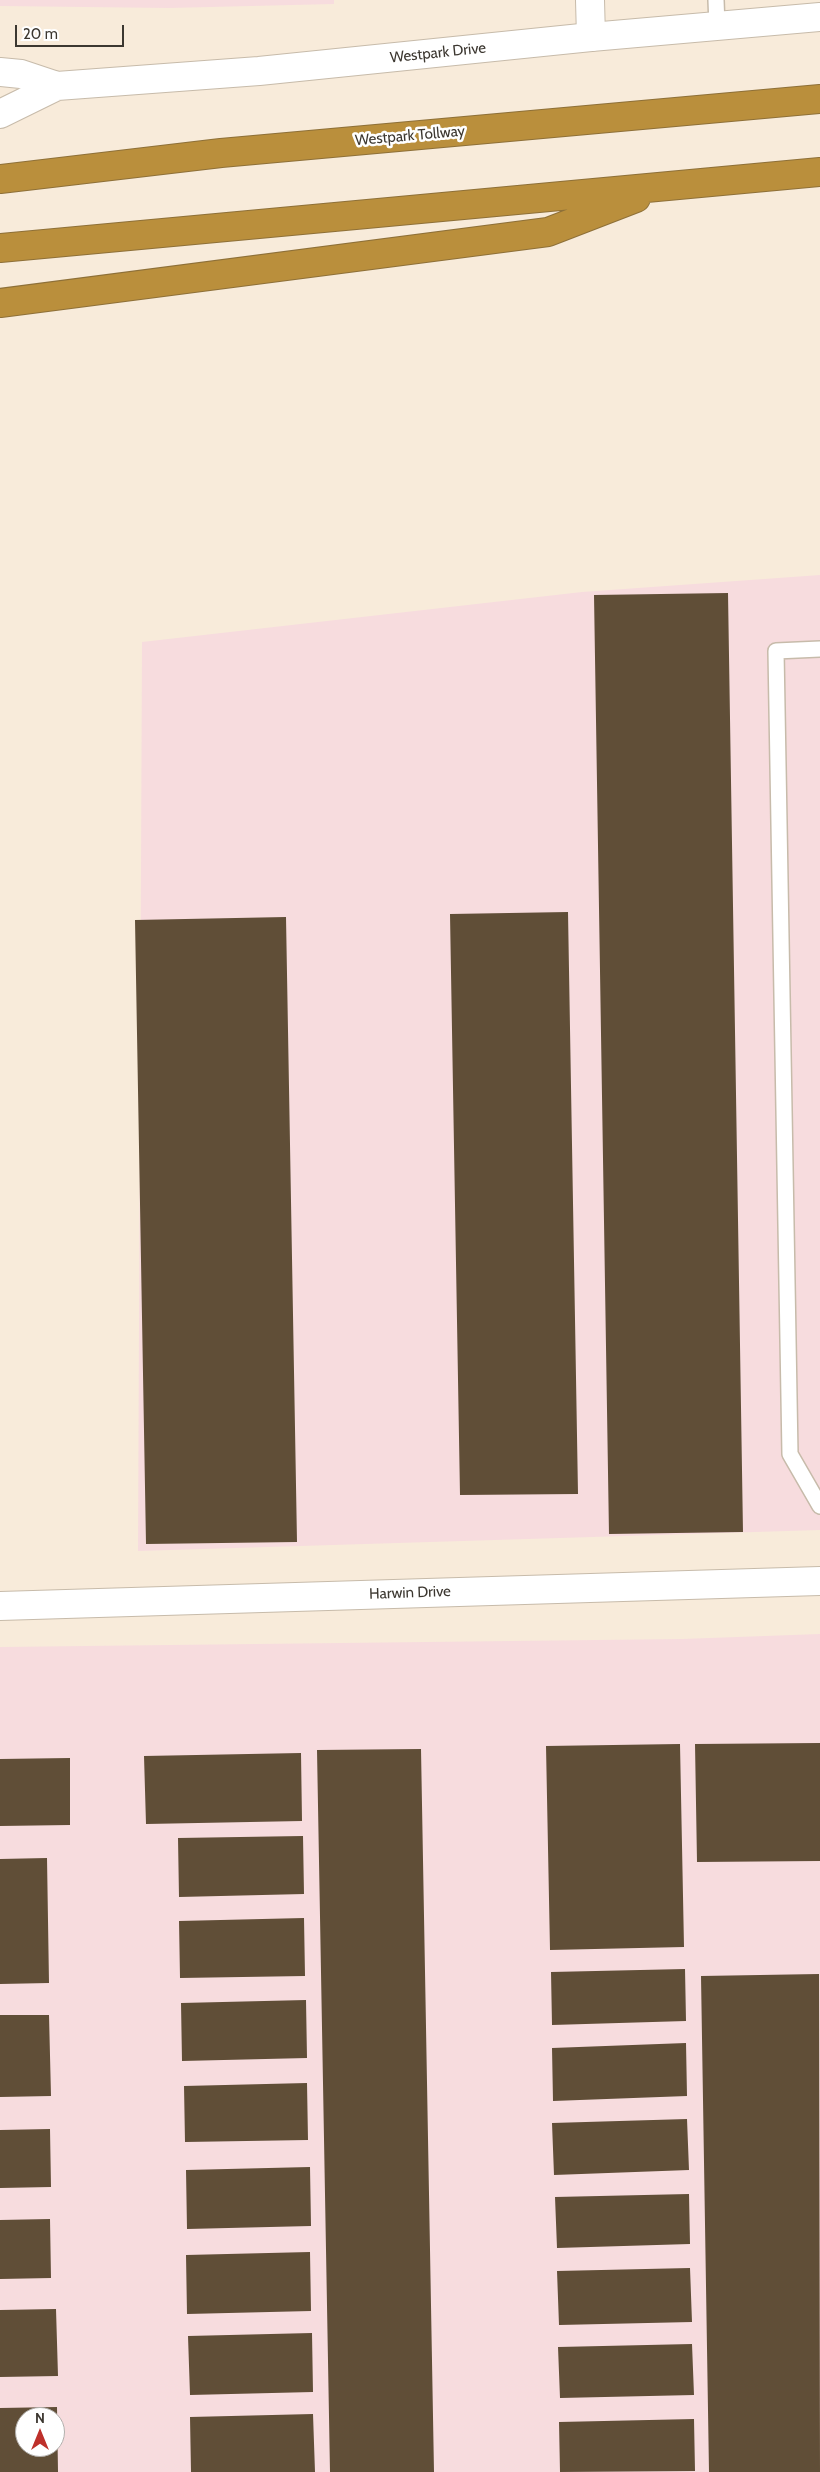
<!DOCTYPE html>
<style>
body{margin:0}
#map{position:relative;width:820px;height:2472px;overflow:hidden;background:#f8ebda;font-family:Cabin,sans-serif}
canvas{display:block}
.north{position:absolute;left:15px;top:2407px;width:50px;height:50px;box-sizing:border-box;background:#fff;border:1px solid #b1afac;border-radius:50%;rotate:0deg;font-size:14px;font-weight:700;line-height:20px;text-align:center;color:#3c3730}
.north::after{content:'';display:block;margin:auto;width:18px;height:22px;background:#be302b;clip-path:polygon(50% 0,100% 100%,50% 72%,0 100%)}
.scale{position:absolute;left:15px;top:25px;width:109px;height:22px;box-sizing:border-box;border:2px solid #3c3730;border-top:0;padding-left:6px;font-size:15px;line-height:18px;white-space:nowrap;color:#3c3730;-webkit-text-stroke:4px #fff;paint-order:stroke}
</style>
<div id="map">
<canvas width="820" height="2472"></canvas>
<div class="north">N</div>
<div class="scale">20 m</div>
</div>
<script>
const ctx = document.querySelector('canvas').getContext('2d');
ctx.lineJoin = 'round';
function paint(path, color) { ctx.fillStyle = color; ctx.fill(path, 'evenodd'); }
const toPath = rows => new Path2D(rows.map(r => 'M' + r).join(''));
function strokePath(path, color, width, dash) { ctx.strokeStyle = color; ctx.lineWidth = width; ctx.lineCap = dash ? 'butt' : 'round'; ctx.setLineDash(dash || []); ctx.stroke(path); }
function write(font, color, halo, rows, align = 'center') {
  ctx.font = font + ' Cabin,sans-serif'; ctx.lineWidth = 5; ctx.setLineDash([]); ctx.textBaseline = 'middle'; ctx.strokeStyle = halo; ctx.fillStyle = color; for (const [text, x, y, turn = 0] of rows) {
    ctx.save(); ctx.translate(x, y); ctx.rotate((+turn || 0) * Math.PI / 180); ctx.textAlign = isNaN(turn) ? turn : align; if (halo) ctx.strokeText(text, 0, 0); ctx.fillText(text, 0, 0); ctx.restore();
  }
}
const commercial = toPath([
 [0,0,334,0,334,4,169,8,0,6],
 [820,575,820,1530,138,1551,142,642,582,592],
 [820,1634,820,2472,0,2472,0,1647,682,1639],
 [25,2417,55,2417,55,2447,25,2447]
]);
const building = toPath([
 [728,593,743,1532,609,1534,594,595],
 [568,912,578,1494,460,1495,450,914],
 [286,917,297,1542,146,1544,135,920],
 [820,1743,820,1861,697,1862,695,1744],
 [680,1744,684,1947,550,1950,546,1746],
 [421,1749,434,2472,330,2472,317,1750],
 [301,1753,302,1821,146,1824,144,1756],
 [70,1758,70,1825,0,1826,0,1759],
 [303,1836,304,1894,179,1897,178,1838],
 [47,1858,49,1983,0,1984,0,1859],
 [304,1918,305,1976,180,1978,179,1921],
 [685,1969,686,2021,552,2025,551,1972],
 [819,1974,820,2472,709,2472,701,1976],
 [306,2000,307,2058,182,2061,181,2003],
 [0,2015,49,2015,51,2096,0,2097],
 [686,2043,687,2096,553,2101,552,2048],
 [307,2083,308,2140,185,2142,184,2086],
 [687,2119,689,2170,554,2175,552,2123],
 [50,2129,51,2187,0,2188,0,2130],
 [310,2167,311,2226,187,2229,186,2170],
 [689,2194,690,2244,557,2248,555,2197],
 [50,2219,51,2278,0,2279,0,2220],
 [310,2252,311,2311,187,2314,186,2255],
 [690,2268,692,2322,559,2325,557,2271],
 [56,2309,58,2376,0,2377,0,2310],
 [312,2333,313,2392,190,2395,188,2336],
 [692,2344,694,2395,560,2398,558,2347],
 [57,2407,58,2472,0,2472,0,2408],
 [25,2417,55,2417,55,2447,25,2447],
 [313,2414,315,2472,191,2472,190,2417],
 [694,2419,695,2471,560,2472,559,2422]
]);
const lane = toPath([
 [716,0,717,26],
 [820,649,776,651,790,1454,820,1506]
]);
const street = toPath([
 [590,0,591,37]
]);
const secondary = toPath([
 [0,72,21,74,57,86],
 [0,114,57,86,259,71,591,37,820,17],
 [0,1606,820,1581]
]);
const highway = toPath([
 [0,179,221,153,820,99],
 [0,248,820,172],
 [0,303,548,232,636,198]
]);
const streetNames = [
 ["Westpark Drive",438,53,-6],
 ["Westpark Tollway",410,136,-5],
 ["Harwin Drive",410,1593,-2]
];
paint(commercial, '#f7dcde');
paint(building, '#604e37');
strokePath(lane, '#c7bbaa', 18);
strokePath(street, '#c7bbaa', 30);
strokePath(secondary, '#c7bbaa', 30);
strokePath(highway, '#8e7038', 30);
strokePath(lane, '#fff', 15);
strokePath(street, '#fff', 28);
strokePath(secondary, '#fff', 28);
strokePath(highway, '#ba8f3c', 28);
write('15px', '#3c3730', '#fff', streetNames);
</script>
